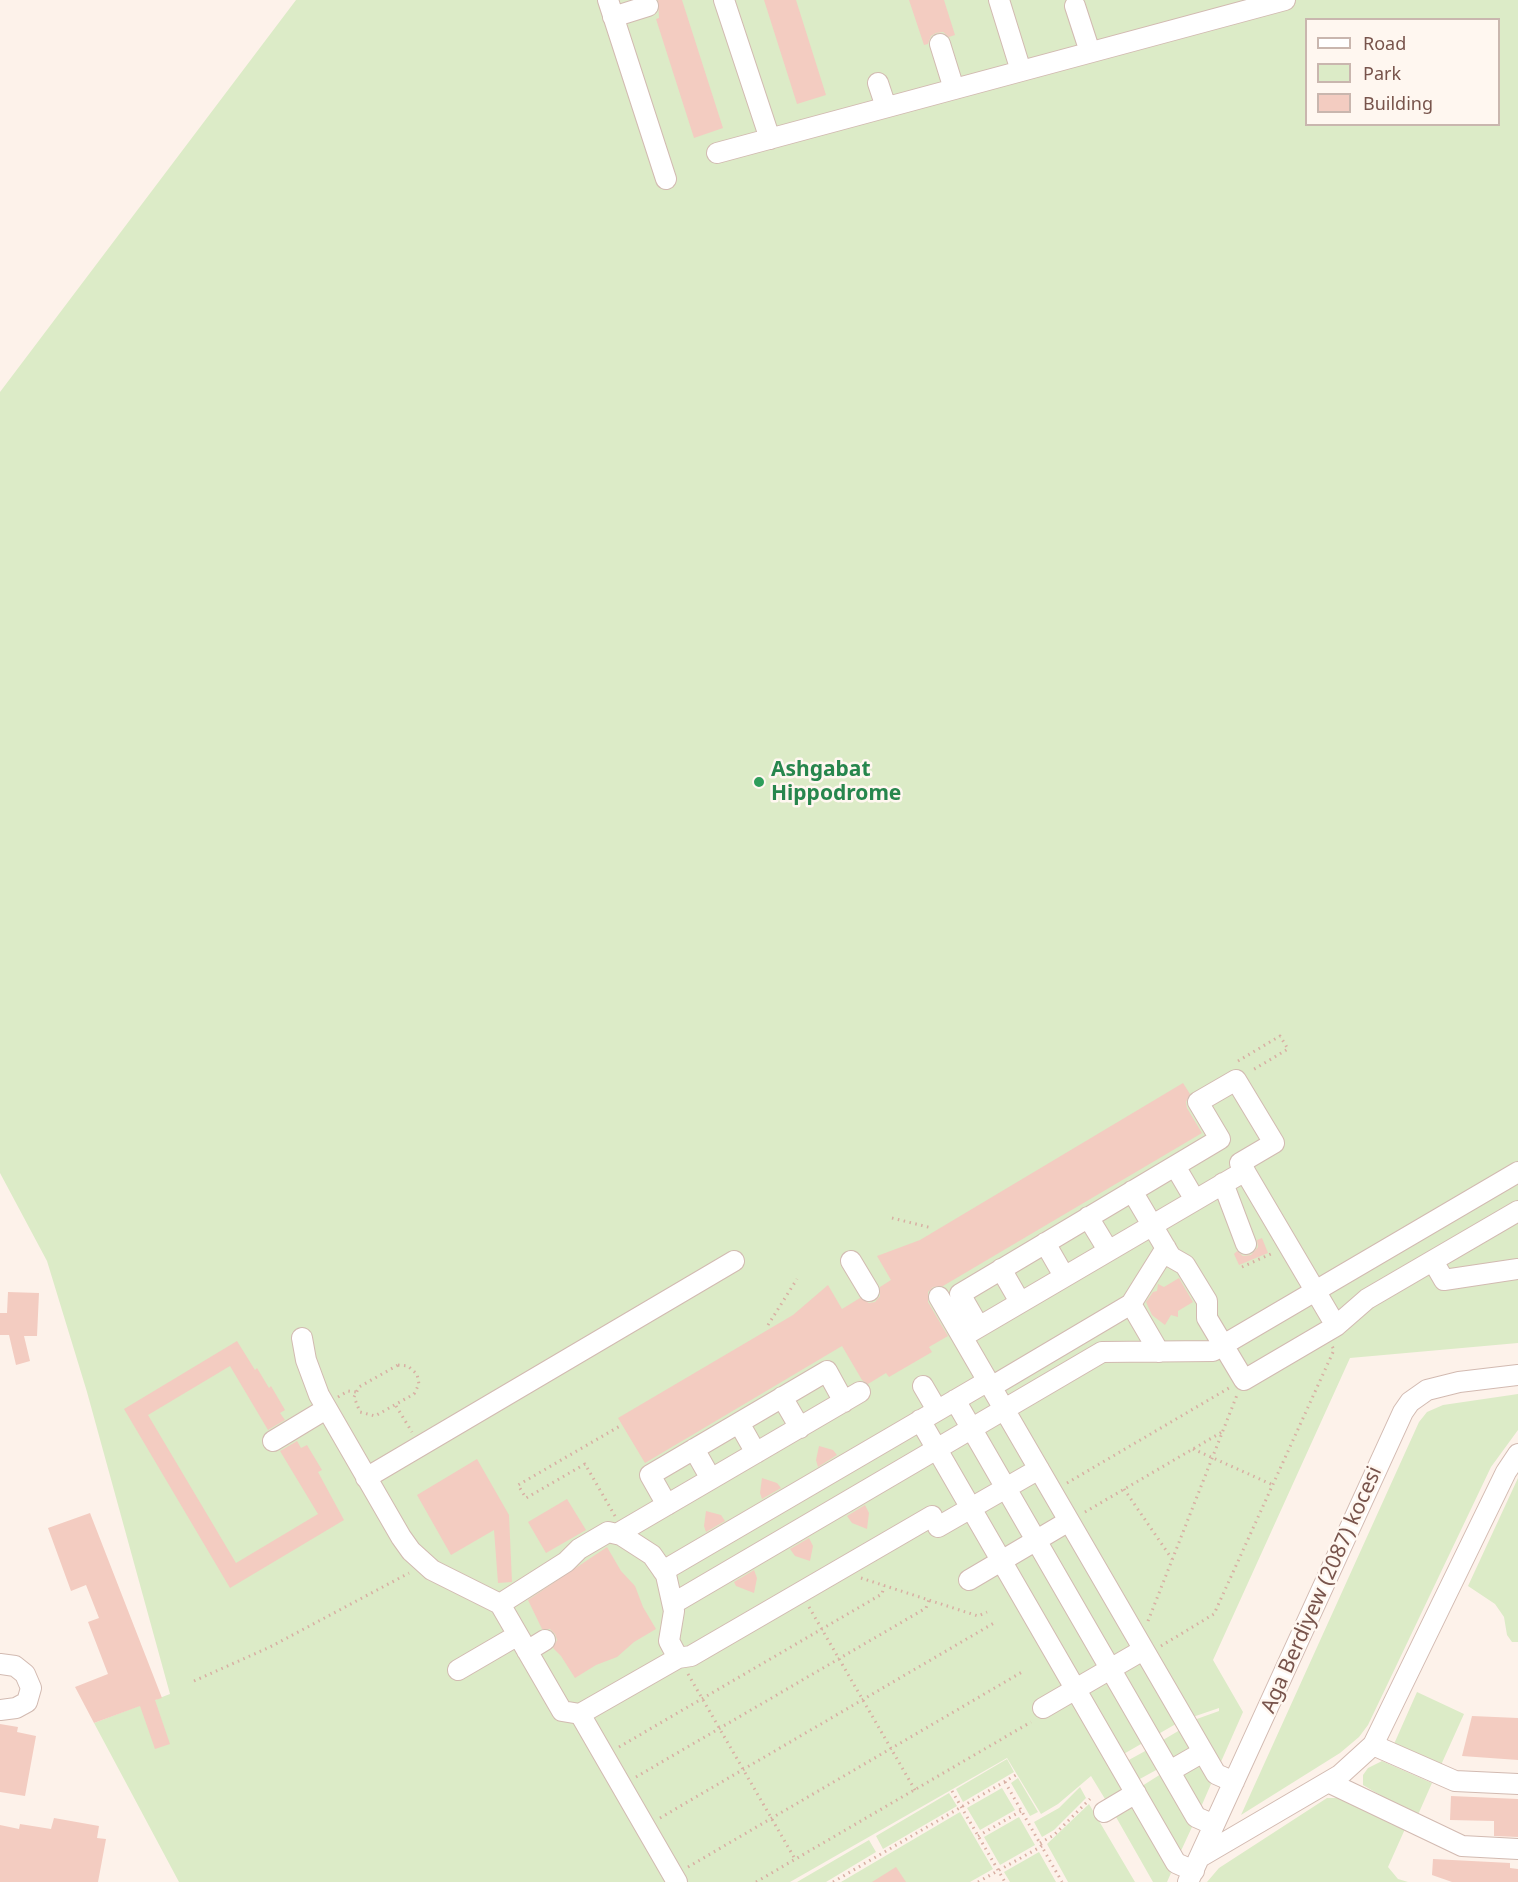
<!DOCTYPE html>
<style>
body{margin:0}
#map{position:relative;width:1518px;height:1882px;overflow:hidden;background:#fdf2ea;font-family:"Noto Sans",sans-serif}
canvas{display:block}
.legend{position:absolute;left:1305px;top:18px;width:195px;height:108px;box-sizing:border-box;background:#fff7f0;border:2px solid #c9b6ae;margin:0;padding:8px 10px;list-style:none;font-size:18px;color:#78544c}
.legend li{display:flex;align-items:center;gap:12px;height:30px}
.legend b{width:30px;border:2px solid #c9b6ae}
</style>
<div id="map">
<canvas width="1518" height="1882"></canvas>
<ul class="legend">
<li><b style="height:8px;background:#fff"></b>Road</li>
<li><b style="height:16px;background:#dcebc7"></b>Park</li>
<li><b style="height:16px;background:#f3ccc1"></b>Building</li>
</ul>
</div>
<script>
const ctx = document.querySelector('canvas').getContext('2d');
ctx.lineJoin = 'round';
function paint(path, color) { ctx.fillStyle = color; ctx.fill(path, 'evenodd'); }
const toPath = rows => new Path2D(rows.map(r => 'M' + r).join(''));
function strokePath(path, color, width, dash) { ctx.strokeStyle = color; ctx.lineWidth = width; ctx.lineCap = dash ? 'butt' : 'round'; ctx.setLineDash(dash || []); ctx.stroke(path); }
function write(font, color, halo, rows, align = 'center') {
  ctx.font = font + ' "Noto Sans",sans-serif'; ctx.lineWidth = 5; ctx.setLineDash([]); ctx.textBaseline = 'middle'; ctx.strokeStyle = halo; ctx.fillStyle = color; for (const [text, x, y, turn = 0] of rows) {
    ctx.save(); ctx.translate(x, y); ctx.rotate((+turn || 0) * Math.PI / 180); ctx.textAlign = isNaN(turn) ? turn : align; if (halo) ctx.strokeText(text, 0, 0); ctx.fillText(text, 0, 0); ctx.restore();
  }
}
const green = toPath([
 [296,0,1518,0,1518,1343,1350,1358,1213,1660,1243,1712,1220,1764,1194,1720,1219,1711,1219,1708,1181,1721,1108,1763,1123,1789,1105,1799,1091,1776,1058,1804,1041,1814,1007,1758,790,1882,179,1882,94,1723,170,1694,87,1392,47,1261,0,1173,0,392],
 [1306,20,1498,20,1498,124,1306,124],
 [1518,1394,1518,1430,1491,1467,1368,1725,1359,1737,1340,1753,1241,1815,1419,1422,1427,1412,1443,1405],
 [1518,1478,1518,1642,1512,1642,1507,1635,1504,1617,1495,1604,1468,1586],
 [1417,1692,1464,1714,1441,1765,1394,1744],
 [1180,1730,1191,1749,1174,1759,1163,1740],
 [1147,1750,1158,1769,1138,1780,1127,1761],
 [1007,1759,1014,1772,963,1802,956,1789],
 [1382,1761,1432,1783,1417,1817,1363,1785,1363,1775,1368,1768],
 [1199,1763,1211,1784,1201,1807,1182,1773],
 [1161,1774,1192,1827,1180,1853,1142,1786],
 [1018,1778,1038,1812,1030,1816,1011,1783],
 [1080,1787,1086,1798,1054,1830,1042,1837,1034,1822,1059,1808],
 [1002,1788,1015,1810,980,1830,967,1808],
 [949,1793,957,1806,883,1849,876,1836],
 [1327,1798,1341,1798,1405,1829,1388,1867,1398,1879,1408,1882,1207,1882,1219,1868],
 [1089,1804,1135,1882,1068,1882,1047,1844],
 [1133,1807,1171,1873,1167,1882,1153,1882,1116,1817],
 [960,1812,993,1869,970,1882,841,1882],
 [1019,1817,1035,1845,1000,1865,984,1837],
 [869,1840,876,1852,826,1882,797,1882],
 [1039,1852,1056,1882,1010,1882,1004,1872]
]);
const building = toPath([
 [658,0,682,0,723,128,694,138,656,19,659,18],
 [764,0,796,0,826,95,797,104],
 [909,0,944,0,955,35,949,37,943,32,936,33,931,36,928,44,924,45],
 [1183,1083,1190,1094,1186,1102,1187,1108,1202,1133,943,1286,933,1287,928,1292,928,1302,948,1336,929,1347,932,1352,889,1377,886,1373,868,1384,862,1380,842,1346,645,1463,618,1418,793,1315,828,1285,842,1309,860,1298,869,1303,875,1302,880,1296,880,1287,891,1280,877,1256,920,1240],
 [1262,1238,1268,1253,1239,1265,1234,1254,1237,1251,1243,1256,1251,1255,1258,1247,1257,1240],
 [1179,1278,1193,1302,1178,1311,1178,1317,1171,1315,1165,1325,1152,1315,1146,1302,1153,1292,1157,1291,1158,1284,1164,1287],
 [8,1292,39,1293,37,1336,24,1336,30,1361,16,1365,9,1335,0,1335,0,1313,7,1313],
 [237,1341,255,1370,257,1368,269,1388,271,1386,285,1410,280,1413,285,1420,268,1430,230,1366,148,1415,236,1563,318,1514,280,1451,297,1441,301,1448,307,1445,322,1470,318,1472,344,1520,230,1588,124,1409],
 [819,1446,833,1450,837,1455,818,1467,816,1460],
 [477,1459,509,1515,512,1582,498,1583,494,1530,451,1555,417,1495],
 [762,1478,777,1483,781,1488,762,1499,760,1493],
 [567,1499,586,1530,546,1553,528,1522],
 [865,1505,869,1513,867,1529,852,1523,847,1516],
 [706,1511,721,1515,725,1521,706,1532,704,1526],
 [90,1513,162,1698,155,1700,170,1744,155,1749,140,1706,94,1723,75,1687,108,1674,88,1622,99,1618,86,1585,71,1591,48,1528],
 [809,1538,813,1546,810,1561,795,1556,790,1549],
 [607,1547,621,1571,635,1586,643,1607,656,1629,634,1642,617,1657,596,1665,575,1678,561,1656,553,1648,557,1640,555,1634,550,1629,542,1629,528,1600],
 [754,1570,757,1578,754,1593,736,1586,734,1582],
 [1472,1716,1518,1718,1518,1760,1462,1756],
 [0,1724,18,1727,17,1732,36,1736,25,1796,0,1792],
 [1451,1796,1518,1799,1518,1837,1494,1836,1494,1821,1450,1820],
 [54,1818,99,1826,97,1838,106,1839,98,1882,0,1882,0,1825,19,1829,20,1824,51,1829],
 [1433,1859,1510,1863,1510,1868,1518,1869,1518,1882,1452,1882,1432,1875],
 [896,1867,906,1882,872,1882]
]);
const path = toPath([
 [1238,1061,1280,1036,1288,1049,1251,1071],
 [892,1218,932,1228],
 [1242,1267,1273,1253],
 [768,1325,797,1279],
 [398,1365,408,1366,417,1374,419,1384,414,1394,375,1416,360,1412,354,1397,359,1387,398,1365],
 [338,1397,348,1391,356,1392],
 [396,1406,412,1432],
 [1193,1449,1273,1485],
 [1067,1483,1229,1388],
 [1124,1489,1172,1559],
 [1085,1512,1222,1432],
 [615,1516,585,1464,526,1498,518,1485,620,1426],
 [861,1578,978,1616,987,1612],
 [809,1607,915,1790],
 [1148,1621,1237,1395],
 [1161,1646,1214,1614,1334,1350,1332,1346],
 [688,1674,795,1859],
 [194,1681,270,1647,409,1573],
 [619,1747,882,1594,884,1586],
 [636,1777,926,1608,929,1600],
 [1005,1782,1062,1882],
 [952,1791,1005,1882],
 [660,1818,994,1623],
 [978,1836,1021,1811],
 [1040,1843,1054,1835,1090,1799],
 [688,1867,1022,1672],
 [756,1882,1031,1722],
 [833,1882,1016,1775],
 [978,1882,1042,1846]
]);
const minor = toPath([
 [608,0,666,179],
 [724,0,770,139],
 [999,0,1021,71],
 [1075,6,1090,52],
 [613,17,648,6],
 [940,44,954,89],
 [878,83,886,107],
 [717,153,1285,0],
 [1175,1166,1195,1200],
 [1223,1183,1246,1244],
 [1132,1191,1171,1257,1185,1265,1207,1301,1207,1318,1244,1380,1336,1326,1367,1299,1518,1211],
 [1088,1217,1108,1250],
 [1045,1243,1064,1276],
 [851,1261,869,1291],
 [1433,1261,1444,1280,1518,1269],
 [1001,1269,1020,1302],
 [939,1297,1216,1774,1234,1782],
 [1131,1304,1159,1352],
 [979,1327,960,1294,1220,1139,1198,1102,1236,1080,1274,1143,1240,1163,1336,1326],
 [967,1334,1245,1171],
 [302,1338,306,1360,319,1395,401,1537,411,1551,432,1570,500,1604,562,1711,580,1714,677,1882],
 [923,1386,937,1410],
 [991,1387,1131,1304,1166,1248],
 [782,1397,800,1428],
 [955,1400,1196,1817,1214,1825],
 [920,1420,1176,1863,1194,1871],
 [739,1423,756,1453],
 [273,1441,326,1409],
 [694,1449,711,1479],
 [366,1478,734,1261],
 [667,1505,650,1475,827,1371,844,1402],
 [938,1527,1039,1469],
 [617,1534,860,1392],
 [663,1571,988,1381],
 [969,1580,1069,1521],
 [674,1603,1102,1352,1213,1351,1518,1172],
 [500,1604,566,1562,579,1549,608,1532,621,1535,652,1555,666,1575,674,1611,669,1641,678,1658],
 [527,1651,545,1640],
 [0,1664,15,1666,25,1674,31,1688,27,1702,16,1708,0,1710],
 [458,1670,518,1635],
 [1043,1708,1143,1650],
 [580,1714,678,1658,691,1656,932,1516],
 [1373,1745,1455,1781,1518,1784],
 [1170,1771,1203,1752],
 [1328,1782,1462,1846,1518,1849],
 [1104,1812,1136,1793],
 [1200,1857,1340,1775,1373,1745,1506,1472,1518,1454],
 [1188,1882,1403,1412,1410,1402,1427,1390,1459,1382,1518,1375]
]);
const markers = [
 [759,782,6,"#2e9e5b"]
];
const leisureNames = [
 ["Ashgabat",771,770],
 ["Hippodrome",771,794]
];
const streetNames = [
 ["Aga Berdiyew (2087) kocesi",1322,1590,-66]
];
paint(green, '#dcebc7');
paint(building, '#f3ccc1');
strokePath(minor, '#d2bab1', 22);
strokePath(path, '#d8afa3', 3, [1.5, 4.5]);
strokePath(minor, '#fff', 20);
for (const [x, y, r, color] of markers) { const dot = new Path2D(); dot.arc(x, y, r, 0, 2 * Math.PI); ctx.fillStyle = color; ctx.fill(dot); strokePath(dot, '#fff7f0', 2); }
write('bold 21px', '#27864d', '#fff7f0', leisureNames, 'left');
write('21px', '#78544c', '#fff7f0', streetNames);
</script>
